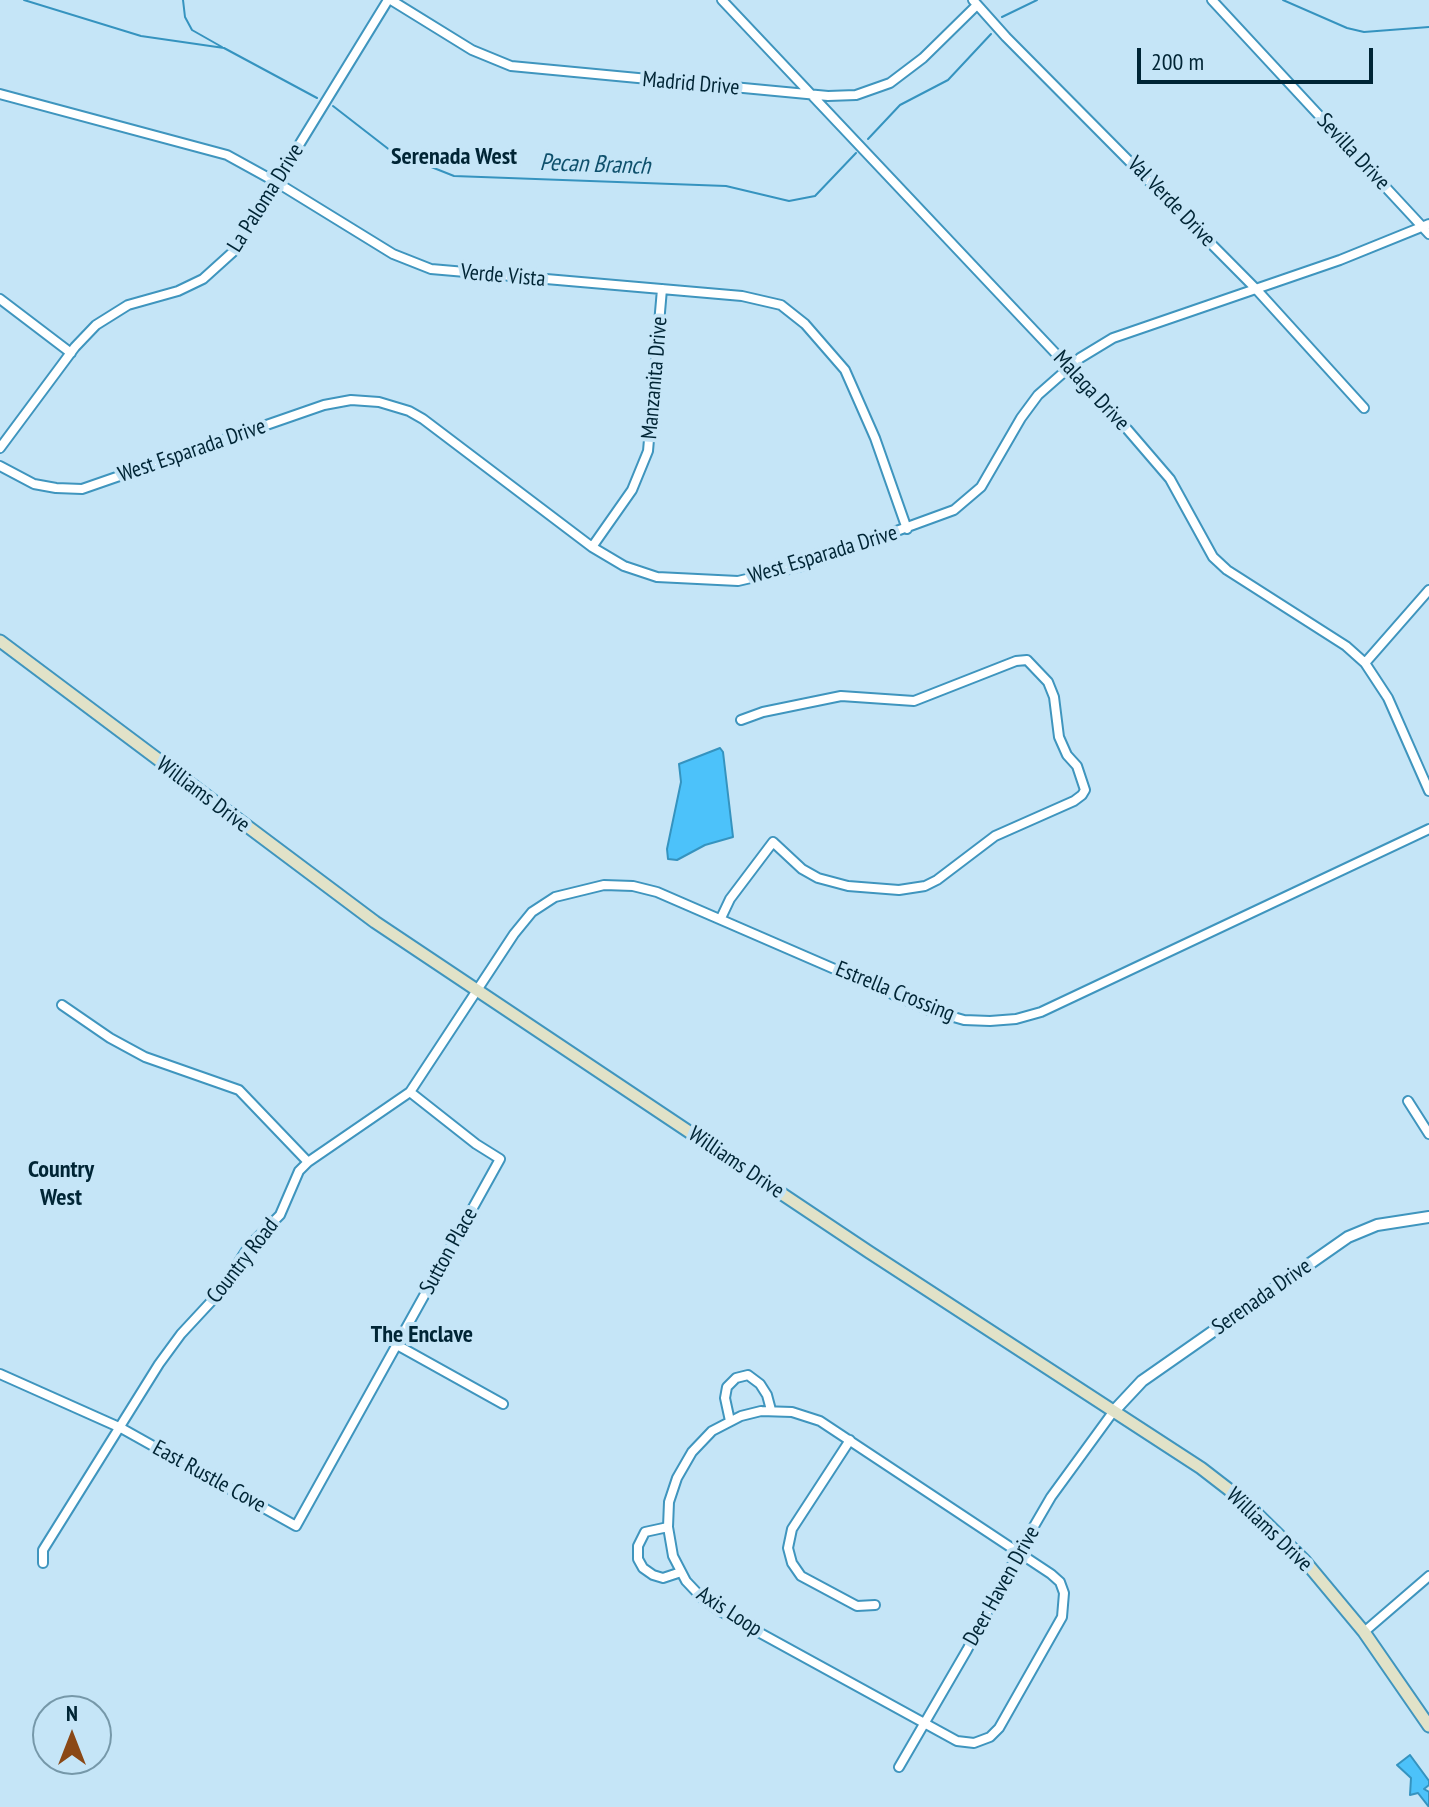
<!DOCTYPE html>
<style>
body{margin:0}
#map{position:relative;width:1429px;height:1807px;overflow:hidden;background:#c5e5f7;font-family:"PT Sans Narrow",sans-serif}
canvas{display:block}
.north{position:absolute;left:32px;top:1695px;width:80px;height:80px;box-sizing:border-box;background:#c5e5f7;border:2px solid #7698a9;border-radius:50%;rotate:0deg;font-size:22px;font-weight:700;line-height:32px;text-align:center;color:#002535}
.north::after{content:'';display:block;margin:auto;width:28px;height:36px;background:#8a4816;clip-path:polygon(50% 0,100% 100%,50% 72%,0 100%)}
.scale{position:absolute;left:1137px;top:48px;width:236px;height:36px;box-sizing:border-box;border:4px solid #002535;border-top:0;padding-left:10px;font-size:24px;line-height:28px;white-space:nowrap;color:#002535;-webkit-text-stroke:6px #c5e5f7;paint-order:stroke}
</style>
<div id="map">
<canvas width="1429" height="1807"></canvas>
<div class="north">N</div>
<div class="scale">200 m</div>
</div>
<script>
const ctx = document.querySelector('canvas').getContext('2d');
ctx.lineJoin = 'round';
function paint(path, color) { ctx.fillStyle = color; ctx.fill(path, 'evenodd'); }
const toPath = rows => new Path2D(rows.map(r => 'M' + r).join(''));
function strokePath(path, color, width, dash) { ctx.strokeStyle = color; ctx.lineWidth = width; ctx.lineCap = dash ? 'butt' : 'round'; ctx.setLineDash(dash || []); ctx.stroke(path); }
function write(font, color, halo, rows, align = 'center') {
  ctx.font = font + ' "PT Sans Narrow",sans-serif'; ctx.lineWidth = 8; ctx.setLineDash([]); ctx.textBaseline = 'middle'; ctx.strokeStyle = halo; ctx.fillStyle = color; for (const [text, x, y, turn = 0] of rows) {
    ctx.save(); ctx.translate(x, y); ctx.rotate((+turn || 0) * Math.PI / 180); ctx.textAlign = isNaN(turn) ? turn : align; if (halo) ctx.strokeText(text, 0, 0); ctx.fillText(text, 0, 0); ctx.restore();
  }
}
const water = toPath([
 [720,748,723,752,733,837,705,845,677,860,668,859,667,849,681,782,679,764,720,748],
 [1410,1755,1429,1781,1429,1785,1424,1789,1429,1792,1429,1807,1418,1793,1410,1795,1411,1778,1397,1765,1410,1755]
]);
const stream = toPath([
 [24,0,141,36,224,48,317,98],
 [183,0,185,17,192,30,222,47],
 [1283,0,1347,28,1364,32,1429,27],
 [1002,17,1037,0],
 [333,106,391,151,454,176,726,186,789,201,815,196,856,153],
 [868,139,900,105,948,80,991,34]
]);
const minor = toPath([
 [391,0,472,50,511,66,828,96,856,95,890,83,923,58,977,5],
 [722,0,1127,429,1170,479,1213,557,1227,570,1346,646,1365,663,1388,698,1429,791],
 [973,0,1006,37,1256,289,1364,408],
 [1212,0,1429,234],
 [0,94,227,155,276,182,393,254,431,269,742,296,781,305,805,324,845,370,875,438,907,529],
 [0,299,71,353],
 [0,448,75,347,96,325,128,305,178,291,203,279,234,251,388,0],
 [0,466,34,484,56,488,82,489,324,405,351,400,379,402,409,411,423,419,592,547,624,566,657,577,738,581,798,567,954,510,981,487,1021,418,1038,395,1080,358,1113,338,1340,260,1429,224],
 [592,547,632,490,648,451,662,289],
 [1365,663,1429,590],
 [721,918,730,899,773,842,802,869,818,878,848,886,899,890,925,886,937,880,995,836,1074,801,1082,795,1085,790,1077,766,1067,755,1059,737,1054,697,1048,682,1027,660,1016,661,914,701,841,696,763,712,741,720],
 [62,1005,110,1038,145,1057,239,1090,308,1162],
 [1408,1101,1429,1134],
 [397,1345,503,1404],
 [0,1374,121,1428,296,1526,500,1159,476,1144,410,1092],
 [761,1411,792,1412,820,1421,1051,1574,1060,1582,1064,1593,1062,1617,999,1728,990,1737,974,1743,957,1741,720,1611,703,1599,686,1581,673,1556,668,1527,669,1502,677,1478,692,1452,712,1431,741,1416,761,1411],
 [730,1421,725,1398,727,1387,736,1378,748,1375,760,1384,767,1395,771,1410],
 [850,1440,792,1529,788,1548,792,1563,801,1576,857,1606,875,1605],
 [668,1527,645,1532,638,1546,638,1559,643,1568,653,1575,663,1578,681,1572],
 [43,1563,43,1550,159,1364,181,1334,220,1292,249,1246,280,1215,299,1171,308,1162,410,1092,514,934,532,912,555,897,604,885,633,886,657,892,929,1010,964,1020,990,1021,1016,1019,1041,1012,1429,829],
 [1364,1632,1429,1576],
 [899,1767,967,1650,1019,1552,1051,1497,1113,1412]
]);
const tertiary = toPath([
 [1113,1412,1142,1381,1348,1237,1377,1225,1429,1217]
]);
const secondary = toPath([
 [0,641,375,922,869,1252,1201,1468,1245,1502,1304,1560,1364,1632,1429,1726]
]);
const streetNames = [
 ["Madrid Drive",691,84,5],
 ["Sevilla Drive",1353,152,47],
 ["La Paloma Drive",266,198,-58],
 ["Val Verde Drive",1171,202,46],
 ["Verde Vista",503,276,5],
 ["Manzanita Drive",655,378,-85],
 ["Malaga Drive",1091,391,47],
 ["West Esparada Drive",192,451,-19],
 ["West Esparada Drive",823,555,-17],
 ["Williams Drive",203,795,37],
 ["Estrella Crossing",895,992,22],
 ["Williams Drive",736,1163,34],
 ["Sutton Place",449,1251,-61],
 ["Country Road",243,1261,-52],
 ["Serenada Drive",1262,1297,-35],
 ["East Rustle Cove",209,1477,29],
 ["Williams Drive",1269,1530,44],
 ["Deer Haven Drive",1002,1586,-61],
 ["Axis Loop",729,1612,33]
];
const neighbourhoodNames = [
 ["Serenada West",454,157],
 ["Country",61,1170],
 ["West",61,1198],
 ["The Enclave",422,1335]
];
const waterNames = [
 ["Pecan Branch",595,165,2]
];
paint(water, '#4cc2fa');
strokePath(water, '#3593bf', 2);
strokePath(stream, '#3593bf', 2);
strokePath(minor, '#3f95be', 12);
strokePath(tertiary, '#3f95be', 14);
strokePath(secondary, '#3f95be', 15);
strokePath(minor, '#fff', 8);
strokePath(tertiary, '#fff', 10);
strokePath(secondary, '#e1e2c8', 11);
write('22px', '#002535', '#c5e5f7', streetNames);
write('bold 24px', '#002535', '#c5e5f7', neighbourhoodNames);
write('italic 24px', '#0e506c', '#c5e5f7', waterNames);
</script>
